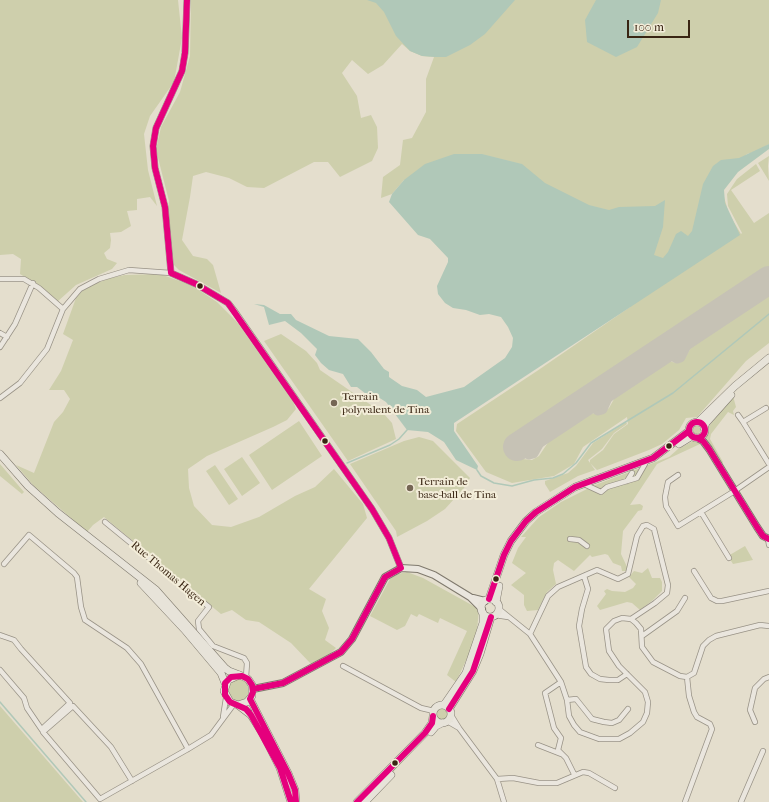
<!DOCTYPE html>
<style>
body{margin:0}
#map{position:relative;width:769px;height:802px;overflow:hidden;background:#e4decd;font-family:"IM FELL French Canon",serif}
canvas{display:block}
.scale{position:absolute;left:627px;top:20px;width:63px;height:18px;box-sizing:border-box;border:2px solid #392513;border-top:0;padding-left:5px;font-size:12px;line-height:14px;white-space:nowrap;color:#392513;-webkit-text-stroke:3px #f3edd9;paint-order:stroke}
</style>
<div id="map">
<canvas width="769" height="802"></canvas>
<div class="scale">100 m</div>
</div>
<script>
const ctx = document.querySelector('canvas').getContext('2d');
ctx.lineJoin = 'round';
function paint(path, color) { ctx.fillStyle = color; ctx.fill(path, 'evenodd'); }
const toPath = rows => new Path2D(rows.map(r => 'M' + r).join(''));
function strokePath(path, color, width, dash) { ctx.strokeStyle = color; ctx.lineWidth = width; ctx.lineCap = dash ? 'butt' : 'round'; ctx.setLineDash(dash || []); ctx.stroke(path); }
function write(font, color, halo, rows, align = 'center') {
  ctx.font = font + ' "IM FELL French Canon",serif'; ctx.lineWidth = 4; ctx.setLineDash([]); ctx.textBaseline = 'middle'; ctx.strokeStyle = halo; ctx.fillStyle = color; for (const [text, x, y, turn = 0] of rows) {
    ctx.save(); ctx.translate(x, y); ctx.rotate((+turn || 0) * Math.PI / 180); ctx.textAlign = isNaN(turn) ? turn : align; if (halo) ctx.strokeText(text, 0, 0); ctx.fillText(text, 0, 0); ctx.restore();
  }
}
const green = toPath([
 [0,0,178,0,182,38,174,82,150,116,144,134,148,170,157,206,150,197,137,199,137,210,127,211,131,226,121,232,110,233,111,240,110,248,104,253,107,259,117,263,112,269,76,285,57,302,38,285,20,274,21,259,13,254,0,255],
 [191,0,769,0,769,144,758,151,747,154,717,187,724,197,729,214,741,234,742,233,728,206,727,194,737,179,756,164,760,171,731,190,754,223,769,213,769,268,509,440,523,459,532,460,539,456,551,438,587,413,601,414,609,408,618,392,668,359,672,362,677,363,685,358,694,342,769,293,769,343,746,361,697,417,686,418,679,430,662,444,649,450,597,470,590,463,590,460,603,450,614,434,628,424,627,417,583,447,574,464,554,476,512,483,486,472,456,431,457,424,537,371,630,307,404,180,392,194,381,198,383,177,400,165,403,140,412,138,426,112,426,79,434,57,422,56,410,51,402,44,383,65,368,74,352,60,342,73,357,96,361,118,371,115,377,127,378,148,372,161,340,177,328,162,314,162,264,188,247,187,229,178,206,172,193,176,190,197,182,240,193,256,207,259,213,265,221,293,179,270,174,265,172,257,168,208,169,201,156,150,161,127,180,92,190,56],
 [769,156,768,166,769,181,758,163],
 [160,274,191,285,217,302,239,324,293,401,296,409,287,420,273,427,207,456,188,469,189,488,194,506,212,525,231,527,259,517,295,496,315,487,334,469,363,504,367,518,309,589,326,599,322,611,329,628,325,640,336,648,328,656,312,665,291,643,259,622,246,620,232,610,221,614,104,517,93,525,87,532,33,485,16,465,34,473,54,422,63,412,70,399,64,390,49,390,61,371,73,340,63,334,76,298,82,291,92,285,110,278,125,275],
 [281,334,306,351,317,363,320,370,384,414,392,423,396,439,348,461,264,341],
 [733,396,736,407,733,411,734,415,728,412,711,434,710,439,723,462,722,464,706,437,707,429],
 [299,421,322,456,272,490,249,455],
 [626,422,627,424,614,433,602,449,588,460,595,470,578,476,550,492,545,484,545,481,568,473,576,466,593,443],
 '691.5 430a4.5 4.5 0 1 1 9 0a4.5 4.5 0 1 1-9 0Z',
 [419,437,433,441,470,478,464,488,445,509,427,521,397,537,396,531,350,464,404,441],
 [695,440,700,444,657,464,630,505,640,504,643,506,642,510,638,511,623,531,621,554,628,569,627,571,622,571,621,566,613,563,608,555,605,554,592,557,590,555,574,571,558,560,554,563,553,570,556,584,547,592,538,610,527,611,524,605,524,595,511,585,526,573,512,563,518,548,526,537,521,537,539,517,561,502,595,485,669,457,678,449],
 [242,457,260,483,242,496,224,469],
 [0,464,24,492,22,494,0,476],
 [215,465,238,499,229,505,206,471],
 [745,546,753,560,733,564,728,556],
 [648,568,652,578,660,578,662,582,662,591,653,600,640,610,632,603,627,602,600,610,597,606,606,594,604,591,607,589,612,591,625,592,633,588,636,584,629,577,634,571,642,573],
 [407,572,423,578,479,609,477,631,470,652,456,682,447,675,467,631,440,618,438,623,419,614,417,617,411,614,405,626,397,630,370,616,390,579,398,574],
 [485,617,487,618,485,635,450,711,459,728,447,721,436,726,365,802,424,733,435,708,441,705,457,688],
 '227 690a12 12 0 1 1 24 0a12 12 0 1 1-24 0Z',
 [0,706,83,802,0,802]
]);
const water = toPath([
 [367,0,515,0,485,34,470,45,446,57,435,57,422,56,410,51,396,36,384,12,376,3],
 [596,0,661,0,658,13,637,47,616,57,587,42,585,20],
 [769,144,769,149,738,172,724,190,725,203,740,235,454,423,454,431,478,466,477,470,456,460,444,442,428,432,407,430,386,402,378,397,370,397,357,387,351,387,343,374,329,370,321,363,315,355,317,349,301,333,285,321,269,325,264,307,254,304,264,305,280,314,291,314,296,320,329,336,358,339,371,352,384,369,389,372,389,377,402,386,417,390,426,397,464,387,505,358,512,347,513,338,508,327,501,317,489,314,480,315,466,310,453,308,445,303,438,294,437,286,448,262,448,258,430,239,418,235,389,202,392,194,404,180,425,164,454,154,482,154,522,164,545,183,589,205,609,210,619,207,655,206,665,200,663,227,654,255,663,258,668,252,676,234,681,231,688,236,692,231,703,184,713,166,721,160,739,158]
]);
const stream = toPath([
 [347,463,390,445,399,439,407,430],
 [477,470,481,476,494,483,512,486,534,480,553,478,563,474,576,463,591,443,673,393,769,314],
 [0,702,86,802]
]);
const taxiway = toPath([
 [679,340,671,342,668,347,670,354,677,358,680,357,693,331],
 [600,392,593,394,590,399,592,406,598,410,602,409,614,382],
 [534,435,527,437,523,442,523,449,529,454,533,453,549,425]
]);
const runway = toPath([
 [517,447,769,280]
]);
const minor = toPath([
 [0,279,24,279,39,288,63,309],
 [0,333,7,337],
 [0,347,15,324,33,283],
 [0,398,20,383,47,349,63,309,80,289,99,279,129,270,171,273],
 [766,408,743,422,769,464],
 [738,415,743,422],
 [678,475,668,482,665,497,666,506,678,526,733,492,769,467],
 [627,481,632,473],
 [586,485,601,492,607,487,637,478,645,464],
 [701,512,729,558],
 [105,522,209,607,198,621,199,629,213,646,244,658,247,663,246,677],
 [570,539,579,540,587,546],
 [768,539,769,545],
 [4,564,29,535,74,573,77,577,81,607,85,620,127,648,141,664,188,749,211,735,234,704],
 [694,571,711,598,717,601,722,601,769,591],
 [584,576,588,589,582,609,579,626,586,667,591,674,600,679,609,680,618,680,627,674],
 [499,609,530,634,561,682,567,700,569,716,574,725,580,732,599,739,619,739,630,733,643,722,647,713,648,702,645,692,619,666,609,651,606,629,614,621,622,618,631,619,636,623,641,629,642,647,653,662,680,676,687,677,694,673,703,646,709,640,716,636,760,625,769,626],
 [495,615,508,617],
 [530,634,548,596,558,587,597,570,618,579,628,574,637,536,643,526,647,525,654,529,668,585,667,593,655,603,631,619],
 [0,635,14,640,21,649,70,703,42,729],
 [642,636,677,611,685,598],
 [343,666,421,708,434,711],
 [0,670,24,698,27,708,42,730],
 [561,682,545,693,554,728,561,738,558,750,566,758,574,774],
 [567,700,576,699,592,719,604,722,612,723,619,720,628,709],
 [223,717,226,698],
 [447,721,459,728,451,715],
 [755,722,750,710,755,688,764,679,769,677],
 [459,728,497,779,504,802],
 [538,745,561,754],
 [497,779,513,778,539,783,557,783,583,772,589,773,615,788],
 [132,781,111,747,73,706,43,732,100,799,188,749],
 [685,802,712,729,710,724,697,717,694,712,689,696,687,677],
 [741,802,763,751]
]);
const tertiary = toPath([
 [187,0,185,53,182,71,156,128,153,146,155,168,165,207,171,273,196,284,228,303,235,312,372,509,389,538,401,568]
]);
const secondary = toPath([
 [697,438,703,441,709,449,757,527,763,536,769,539],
 [473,598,485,601],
 [253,689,283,683,341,652,352,639,385,577,401,568,418,569,434,575,470,597,482,609]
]);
const primary = toPath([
 [698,422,735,386,769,358],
 '689 430a8 8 0 1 1 16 0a8 8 0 1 1-16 0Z',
 [704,428,706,423,731,395],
 [679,444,692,436],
 [0,454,28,486,58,513,156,590,225,668,229,671,242,676,248,679,252,685,252,696,247,702,238,705,230,702,224,691,228,680,239,675],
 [141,583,184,629,221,673,225,683],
 [489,599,504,555,511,541,526,521,536,512,575,487,653,458,689,431],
 '481 608a9 9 0 1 1 18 0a9 9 0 1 1-18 0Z',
 [496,602,499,586],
 [250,699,288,773,295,790,296,802],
 [238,705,251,715,263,734,280,768,291,802],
 [444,705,466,673,483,623,483,613],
 '433 714a9 9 0 1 1 18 0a9 9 0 1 1-18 0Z',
 [449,709,473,671,480,654,491,617],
 [431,732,436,726,442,723],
 [357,802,425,733,432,723,433,716],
 [365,802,391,775]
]);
const bus1 = toPath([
 [187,0,185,53,182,71,156,128,153,146,155,168,165,207,171,273,196,284,228,303,372,509,389,538,401,568,385,577,352,639,341,652,283,683,253,689],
 '689 430a8 8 0 1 1 16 0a8 8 0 1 1-16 0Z',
 [697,438,703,441,709,449,757,527,763,536,769,539],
 [489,599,504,555,511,541,526,521,536,512,575,487,653,458,689,431],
 [449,709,473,671,491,617],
 [291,802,280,768,251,715,246,709,230,702,225,695,225,683,231,677,242,676,248,679,252,685,253,692,250,699,288,773,295,790,296,802],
 [357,802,425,733,432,723,433,716]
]);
const markers = [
 [200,286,3.5,"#392513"],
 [334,403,4,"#756654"],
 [325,441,3.5,"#392513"],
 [669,446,3.5,"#392513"],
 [410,488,4,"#756654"],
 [496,579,3.5,"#392513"],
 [395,763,3.5,"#392513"]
];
const poiNames = [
 ["Terrain",342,397],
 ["polyvalent de Tina",342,410],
 ["Terrain de",418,482],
 ["base-ball de Tina",418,495]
];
const streetNames = [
 ["Rue Thomas Hagen",168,574,40]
];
paint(green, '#cecfac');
paint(water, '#b0c8b8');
strokePath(stream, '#b0c8b8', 1.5);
strokePath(taxiway, '#c6c2b5', 11);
strokePath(runway, '#c6c2b5', 28);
strokePath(minor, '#989286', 6);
strokePath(tertiary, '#989286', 7);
strokePath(secondary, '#7f796d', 8);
strokePath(primary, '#7f796d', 8);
strokePath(minor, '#eae6de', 4.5);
strokePath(tertiary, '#eae6de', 5.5);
strokePath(secondary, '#eae6de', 6);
strokePath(primary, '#e7e3d9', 7);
strokePath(bus1, '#e5007d', 6);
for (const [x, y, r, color] of markers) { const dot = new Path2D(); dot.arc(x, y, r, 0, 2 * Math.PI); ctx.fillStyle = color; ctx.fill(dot); strokePath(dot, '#f3edd9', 1.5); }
write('11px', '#392513', '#f3edd9', poiNames, 'left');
write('11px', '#392513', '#f3edd9', streetNames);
</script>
